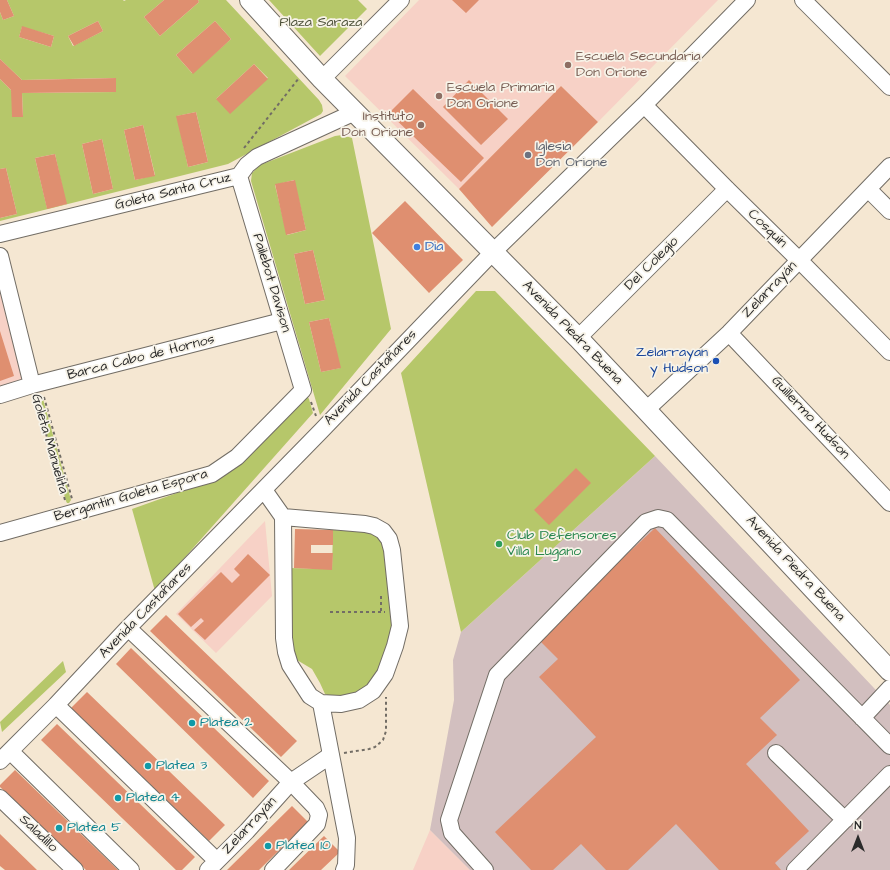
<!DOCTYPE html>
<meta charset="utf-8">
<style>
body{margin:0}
#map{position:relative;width:890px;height:870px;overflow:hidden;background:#f5e7d2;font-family:"Architects Daughter",sans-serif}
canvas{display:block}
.north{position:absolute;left:838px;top:818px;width:40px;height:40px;-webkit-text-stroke:3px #f7f3e8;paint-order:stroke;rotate:0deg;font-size:11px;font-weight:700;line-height:16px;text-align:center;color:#2b2b2b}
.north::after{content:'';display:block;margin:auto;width:14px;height:18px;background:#2b2b2b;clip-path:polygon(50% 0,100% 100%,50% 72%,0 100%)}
</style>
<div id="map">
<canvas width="890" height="870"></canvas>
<div class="north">N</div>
</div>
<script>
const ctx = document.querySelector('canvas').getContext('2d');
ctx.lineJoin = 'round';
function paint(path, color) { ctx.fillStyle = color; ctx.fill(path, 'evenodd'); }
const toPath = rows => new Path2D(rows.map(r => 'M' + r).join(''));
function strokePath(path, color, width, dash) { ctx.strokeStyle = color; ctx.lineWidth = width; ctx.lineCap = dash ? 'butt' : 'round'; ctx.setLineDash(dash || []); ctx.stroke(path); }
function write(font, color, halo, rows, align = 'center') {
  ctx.font = font + ' "Architects Daughter",sans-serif'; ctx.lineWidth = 3.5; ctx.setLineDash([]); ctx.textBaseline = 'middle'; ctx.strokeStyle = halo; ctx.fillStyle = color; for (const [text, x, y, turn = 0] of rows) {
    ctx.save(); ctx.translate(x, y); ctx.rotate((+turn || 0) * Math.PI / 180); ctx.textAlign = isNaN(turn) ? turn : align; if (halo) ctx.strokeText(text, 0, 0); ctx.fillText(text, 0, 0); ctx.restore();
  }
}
const built = toPath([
 [419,0,718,0,598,122,561,86,459,189,345,76],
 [0,287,26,381,0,387],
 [265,521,272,596,216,653,176,614],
 [430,830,470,870,413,870]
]);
const industrial = toPath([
 [655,456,890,705,890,870,470,870,430,830,454,700,453,660,461,632]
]);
const green = toPath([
 [7,0,123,0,124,1,126,0,164,0,144,17,160,36,199,2,198,0,226,0,319,100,322,105,323,111,321,114,228,164,0,221,0,218,17,214,6,168,0,169,0,79,11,90,23,117,22,93,116,92,116,78,22,80,0,59,0,12,3,20,14,16],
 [98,21,103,31,73,46,68,36],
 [215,21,231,39,192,73,176,55],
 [22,27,54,36,51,47,19,37],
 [254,64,268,78,216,99],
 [196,112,208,162,188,167,177,116],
 [143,125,155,175,135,180,124,130],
 [102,139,113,189,93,194,82,144],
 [55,154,66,204,47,208,35,158],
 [269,0,358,0,367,9,320,56],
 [342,135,352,138,391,329,320,415,251,181,252,173,260,165,335,136],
 [294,180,306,230,287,235,275,185],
 [313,250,325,300,305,304,294,254],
 [329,318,340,368,321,372,309,322],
 [476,291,495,291,655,456,461,632,401,373],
 [306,394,309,399,313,413,155,591,132,509,205,483],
 [39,396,41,396,43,399,71,500,69,503,67,503,66,501,37,400,38,397],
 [333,530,371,532,380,537,385,544,396,626,391,648,369,689,338,699,325,694,320,683,312,669,292,657,289,568,332,569],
 [63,661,66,672,2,732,0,722]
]);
const building = toPath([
 [0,0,7,0,14,16,3,20,0,12],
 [164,0,198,0,199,2,160,36,144,17],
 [452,0,479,0,466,13],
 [98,21,103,31,74,46,68,36],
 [215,21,231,39,193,74,176,55],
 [22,26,54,36,51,47,19,37],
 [0,59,22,80,116,78,116,92,22,93,23,117,12,117,11,90,0,79],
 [254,64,268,79,230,114,216,99],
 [469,80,508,119,481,145,443,107],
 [561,86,598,122,492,227,459,189],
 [413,89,484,158,461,182,389,113],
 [196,112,208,162,188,167,176,116],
 [143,125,155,176,135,180,124,130],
 [102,139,113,189,93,194,82,144],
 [55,154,67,204,47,209,35,158],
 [6,168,17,214,0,218,0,169],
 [295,180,306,230,286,235,275,184],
 [405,201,463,260,429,293,372,233],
 [313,250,325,300,305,304,294,254],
 [329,318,341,368,321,372,309,322],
 [0,331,14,376,0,381],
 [576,468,591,483,549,525,534,510],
 [655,528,800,680,760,718,777,735,746,764,809,831,775,863,781,870,719,870,676,824,628,870,606,870,581,844,553,870,531,870,495,832,596,737,539,677,558,659,537,638],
 [295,529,333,530,333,545,311,545,311,553,333,553,332,570,294,568],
 [248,554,270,575,205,640,194,630,204,621,201,618,191,627,178,614,221,572,232,583,240,575,234,569],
 [166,615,297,741,281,757,150,631],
 [131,648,269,781,253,798,116,664],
 [87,692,225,825,209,841,71,708],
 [57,724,195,857,182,870,176,870,41,740],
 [15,770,118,870,86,870,0,787,0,785],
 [292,806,308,822,259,870,227,870],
 [0,834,37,870,5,870,0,866],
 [324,836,340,852,321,870,289,870]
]);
const path = toPath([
 [244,148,299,78],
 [44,397,72,499],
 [36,399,65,500],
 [311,402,316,416],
 [381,596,381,612],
 [330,612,385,612],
 [344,753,369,749,375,747,383,740,386,731,386,697]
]);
const minor = toPath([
 [803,0,890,87],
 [322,79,401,0],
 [644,105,727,189,799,260,890,352],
 [868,189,890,211],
 [0,234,239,176,247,165,257,157,355,112],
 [0,256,32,385],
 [729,333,890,503],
 [578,338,727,189],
 [0,395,32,385,282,321],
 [646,410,729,333,890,166],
 [264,490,283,517,284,638,286,652,290,665,310,696,321,703,347,838,346,865,344,870],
 [283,517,365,524,374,526,383,531,389,539,392,550,400,626,395,646,385,674,373,691,359,700,341,704,321,703],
 [0,533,212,474,237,457,303,390,239,176],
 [128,628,291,782,316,808,319,815,317,824,273,870],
 [56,705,217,861],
 [862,718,890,688],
 [10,751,131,870],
 [776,753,845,820],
 [0,761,56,705,128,628,321,431,493,252,644,105,747,0],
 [0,798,75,870],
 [208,870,247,831,291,782,331,755],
 [485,870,452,833,449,820,497,675,646,522,658,518,667,520,890,746],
 [795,870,890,774]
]);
const major = toPath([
 [250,0,322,79,578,338,646,410,890,671]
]);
const markers = [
 [568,65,4,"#8d6e63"],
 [439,96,4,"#8d6e63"],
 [421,125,4,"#8d6e63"],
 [528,155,4,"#6b7280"],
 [417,247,4,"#3f7fe0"],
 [716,361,4,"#1a4fb4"],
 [499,544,4,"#2e9e5b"],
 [192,723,4,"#0f9aa8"],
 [148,766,4,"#0f9aa8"],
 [118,798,4,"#0f9aa8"],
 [59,828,4,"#0f9aa8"],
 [268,846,4,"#0f9aa8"]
];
const parkNames = [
 ["Plaza Saraza",321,23]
];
const educationNames = [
 ["Escuela Secundaria",576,57],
 ["Don Orione",576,73],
 ["Escuela Primaria",447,88],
 ["Don Orione",447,104],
 ["Instituto",413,117,"right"],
 ["Don Orione",413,133,"right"]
];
const worshipNames = [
 ["Iglesia",536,147],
 ["Don Orione",536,163]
];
const streetNames = [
 ["Goleta Santa Cruz",173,192,-14],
 ["Cosquín",767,229,44],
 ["Del Colegio",652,264,-45],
 ["Pailebot Davison",271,283,73],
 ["Zelarrayán",770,290,-46],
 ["Avenida Piedra Buena",572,333,46],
 ["Barca Cabo de Hornos",141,358,-14],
 ["Avenida Castañares",371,378,-46],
 ["Guillermo Hudson",810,418,47],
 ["Goleta Manuelita",49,444,74],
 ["Bergantin Goleta Espora",131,496,-16],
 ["Avenida Piedra Buena",795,569,47],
 ["Avenida Castañares",146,611,-46],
 ["Zelarrayán",250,826,-47],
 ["Saladillo",38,834,44]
];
const shopNames = [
 ["Dia",425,247]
];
const transitNames = [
 ["Zelarrayan",708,353],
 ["y Hudson",708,369]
];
const leisureNames = [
 ["Club Defensores",507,536],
 ["Villa Lugano",507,552]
];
const cultureNames = [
 ["Platea 2",200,723],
 ["Platea 3",156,766],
 ["Platea 4",126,798],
 ["Platea 5",67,828],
 ["Platea 10",276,846]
];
paint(built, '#f7d1c6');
paint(industrial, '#d2bfbf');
paint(green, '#b6c76a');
paint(building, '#df8f70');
strokePath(minor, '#726d65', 18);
strokePath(major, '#726d65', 22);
strokePath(path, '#726d65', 2, [3, 3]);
strokePath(minor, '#fff', 16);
strokePath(major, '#fff', 20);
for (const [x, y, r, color] of markers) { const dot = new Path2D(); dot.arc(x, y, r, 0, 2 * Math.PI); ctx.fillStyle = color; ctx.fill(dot); strokePath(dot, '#f7f3e8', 1.5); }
write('14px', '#4e523b', '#f7f3e8', parkNames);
write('14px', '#785e54', '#f7f3e8', educationNames, 'left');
write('14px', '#5b616d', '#f7f3e8', worshipNames, 'left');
write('14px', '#2b2b2b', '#f7f3e8', streetNames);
write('14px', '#366cbe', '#f7f3e8', shopNames, 'left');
write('14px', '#164399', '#f7f3e8', transitNames, 'right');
write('14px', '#27864d', '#f7f3e8', leisureNames, 'left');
write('14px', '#0d838f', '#f7f3e8', cultureNames, 'left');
</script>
